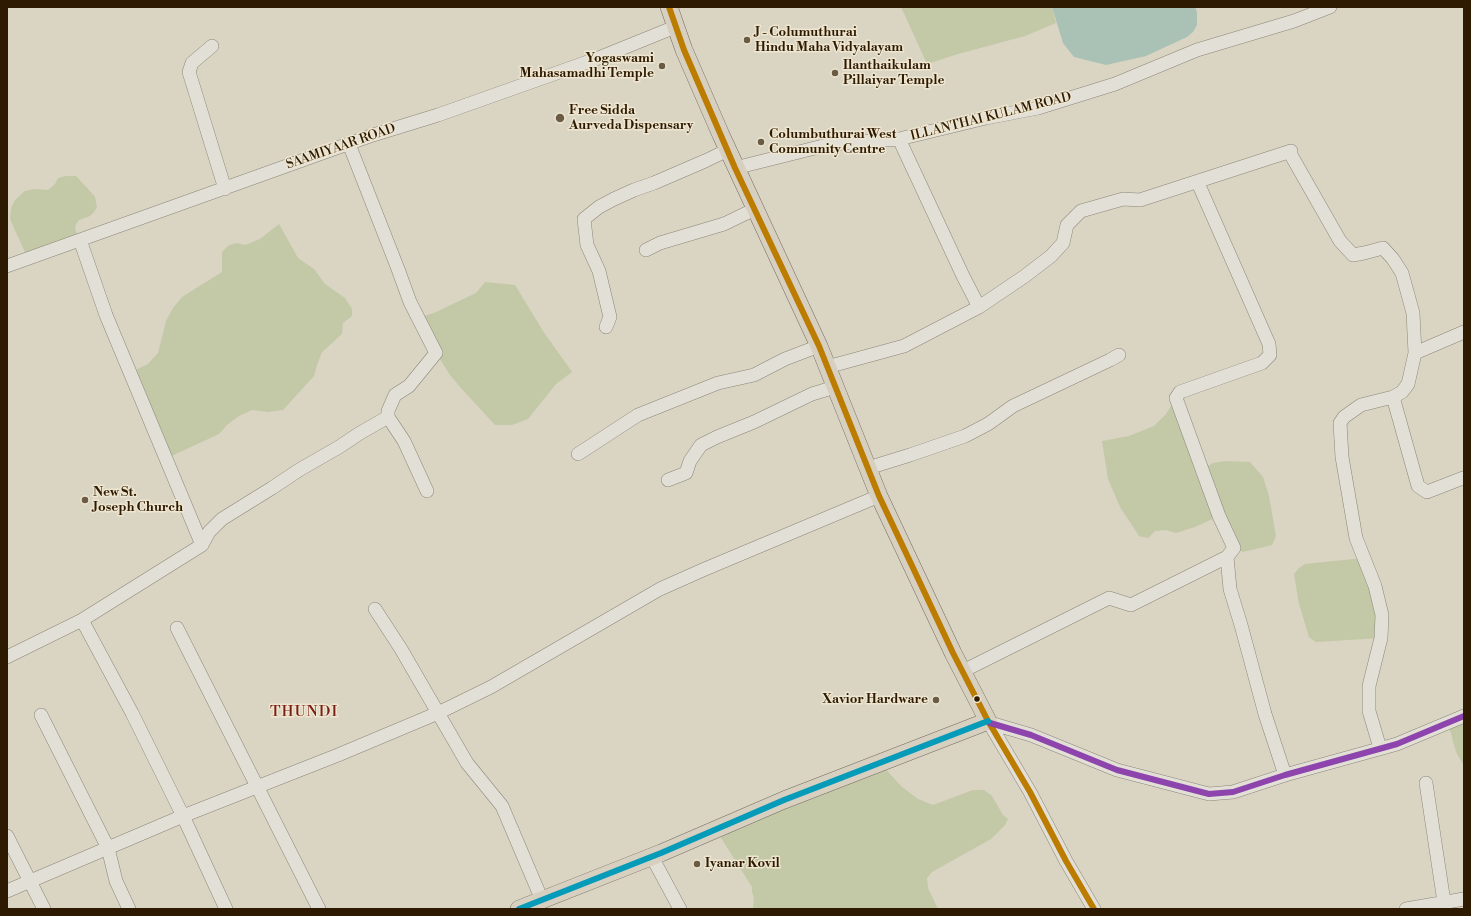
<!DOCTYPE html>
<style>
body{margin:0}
#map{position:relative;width:1471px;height:916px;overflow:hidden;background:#dad4c2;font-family:"Libre Bodoni",serif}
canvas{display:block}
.frame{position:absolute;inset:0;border:8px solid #2e1a00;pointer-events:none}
</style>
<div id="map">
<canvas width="1471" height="916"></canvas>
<div class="frame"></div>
</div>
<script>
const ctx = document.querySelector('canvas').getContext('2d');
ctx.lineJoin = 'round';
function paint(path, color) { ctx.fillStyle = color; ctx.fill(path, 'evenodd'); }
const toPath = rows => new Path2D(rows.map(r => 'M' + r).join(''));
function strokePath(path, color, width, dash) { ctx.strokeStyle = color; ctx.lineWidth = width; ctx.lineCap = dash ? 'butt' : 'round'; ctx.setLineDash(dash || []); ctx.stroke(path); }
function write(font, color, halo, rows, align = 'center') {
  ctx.font = font + ' "Libre Bodoni",serif'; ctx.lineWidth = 3; ctx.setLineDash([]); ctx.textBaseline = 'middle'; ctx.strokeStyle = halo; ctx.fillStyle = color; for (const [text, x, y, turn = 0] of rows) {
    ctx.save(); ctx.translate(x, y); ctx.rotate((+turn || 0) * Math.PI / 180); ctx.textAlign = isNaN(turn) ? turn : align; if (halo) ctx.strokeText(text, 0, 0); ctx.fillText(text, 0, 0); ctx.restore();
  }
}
const green = toPath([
 [901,7,1052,7,1056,23,1025,36,958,54,927,64],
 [66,176,76,176,89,190,95,197,97,207,94,212,90,216,79,220,76,224,75,229,80,240,28,259,10,219,11,208,15,200,25,191,34,189,48,190,55,184,58,178],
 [279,224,298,258,314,269,325,284,345,298,352,309,352,316,343,323,342,334,322,352,317,365,314,376,283,410,268,412,252,410,239,416,228,424,219,434,167,458,131,372,148,364,158,353,166,321,173,308,182,297,222,272,222,252,229,245,237,243,245,245,260,239],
 [485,282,515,285,543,331,572,372,556,384,528,419,512,425,495,425,460,387,450,375,436,353,417,318,434,313,476,293],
 [1176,398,1203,469,1213,463,1226,461,1250,462,1263,477,1269,496,1276,536,1272,545,1243,552,1234,548,1219,516,1195,527,1176,533,1166,530,1155,531,1148,538,1139,536,1120,507,1108,479,1102,441,1129,436,1154,426,1166,414],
 [1363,558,1381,638,1316,642,1309,637,1299,604,1294,574,1299,568,1305,564],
 [1464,716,1464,766,1456,752,1448,723],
 [880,763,901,786,918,799,933,805,973,790,984,790,992,796,1003,815,1008,819,1005,825,991,839,932,872,927,878,928,888,938,909,753,909,754,898,752,892,752,887,716,830]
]);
const water = toPath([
 [1052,7,1195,7,1197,12,1197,25,1193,32,1187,37,1146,56,1106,65,1074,57,1063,43]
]);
const minor = toPath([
 [212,46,192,63,189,72,225,189],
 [899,139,963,276,979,307],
 [349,144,398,269,410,302,436,353,409,386,395,395,388,411,388,417,404,441,427,491],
 [735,168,831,144,899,139,986,118,1038,108,1115,84,1197,50,1294,21,1330,7],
 [1198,183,1269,344,1270,355,1262,363,1180,392,1176,398,1219,516,1234,548,1227,557,1230,589,1241,625,1265,714,1285,775],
 [646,250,660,243,724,224,755,209],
 [7,266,373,135,438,115,596,59,675,27],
 [606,327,610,317,599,271,587,245,584,219,599,207,614,199,634,190,654,183,705,161,728,150],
 [1415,353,1464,332],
 [827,367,904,346,979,307,1025,276,1051,256,1063,243,1067,225,1081,211,1123,199,1140,200,1291,151,1291,155,1340,241,1353,255,1364,253,1383,248,1393,259,1402,273,1413,313,1415,353,1408,384,1402,392,1393,397,1361,405,1344,417,1340,423,1342,457,1356,538,1375,586,1382,615,1381,638,1369,686,1369,711,1380,748],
 [1393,397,1418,486,1427,492,1463,478,1464,479],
 [578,454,638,415,718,383,754,375,785,359,819,346],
 [868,468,910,455,965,436,988,424,1013,406,1110,360,1119,355],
 [668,480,686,473,690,461,701,445,717,437,754,422,812,394,835,387],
 [202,545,209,532,222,519,272,488,299,470,339,447,360,433,388,417],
 [375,609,401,649,467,763,502,806,542,900],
 [82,620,132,713,183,816,226,909],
 [177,628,319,909],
 [7,657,82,620,202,545,106,315,80,240],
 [963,671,1109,598,1131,605,1227,557],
 [41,715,108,848,116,881,129,909],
 [988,721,1030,792,1066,861,1094,909],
 [990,723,1031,735,1117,770,1209,794,1233,792,1285,775,1397,744,1464,716],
 [1426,783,1444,902],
 [7,836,44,909],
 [652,857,680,909],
 [7,891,183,816,338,755,438,713,491,687,660,589,705,569,879,496],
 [1406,909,1464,899]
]);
const major = toPath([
 [519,909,661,853,784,800,988,721,953,653,879,496,819,346,721,135,684,50,669,7]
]);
const bus1 = toPath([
 [669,7,684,50,735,168,819,346,879,496,914,570,953,653,988,721,1030,792,1066,861,1094,909]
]);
const bus2 = toPath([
 [990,723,1031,735,1117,770,1209,794,1233,792,1285,775,1397,744,1464,716]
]);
const bus3 = toPath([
 [519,909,661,853,784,800,988,721]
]);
const markers = [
 [747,40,4,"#6a5b44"],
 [662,66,4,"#6a5b44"],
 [835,73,4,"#6a5b44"],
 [560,118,5,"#6a5b44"],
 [761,142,4,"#6a5b44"],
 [85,500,4,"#6a5b44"],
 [977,699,3.5,"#2e1a00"],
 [936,700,4,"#6a5b44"],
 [697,864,4,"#6a5b44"]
];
const poiNames = [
 ["J - Columuthurai",755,33],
 ["Hindu Maha Vidyalayam",755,48],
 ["Yogaswami",654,59,"right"],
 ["Mahasamadhi Temple",654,74,"right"],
 ["Ilanthaikulam",843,66],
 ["Pillaiyar Temple",843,81],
 ["Free Sidda",569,111],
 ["Aurveda Dispensary",569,126],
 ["Columbuthurai West",769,135],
 ["Community Centre",769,150],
 ["New St.",93,493],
 ["Joseph Church",93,508],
 ["Xavior Hardware",928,700,"right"],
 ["Iyanar Kovil",705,864]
];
const streetNames = [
 ["ILLANTHAI KULAM ROAD",991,117,-14],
 ["SAAMIYAAR ROAD",341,147,-19]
];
const quarterNames = [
 ["THUNDI",304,712]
];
paint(green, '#c3c8a7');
paint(water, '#aac2b5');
strokePath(minor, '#8c8679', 14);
strokePath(major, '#736d60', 18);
strokePath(minor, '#e2dfd6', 13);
strokePath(major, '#d7d0c1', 17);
strokePath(bus1, '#bb7c00', 6);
strokePath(bus2, '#8e44ad', 6);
strokePath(bus3, '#059bb9', 6);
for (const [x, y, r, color] of markers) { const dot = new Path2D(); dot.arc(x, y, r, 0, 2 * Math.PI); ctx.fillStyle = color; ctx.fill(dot); strokePath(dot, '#eee6d0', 1.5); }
write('bold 13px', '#2e1a00', '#eee6d0', poiNames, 'left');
write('13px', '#2e1a00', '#eee6d0', streetNames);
ctx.letterSpacing = '1px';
write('15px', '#7a1f14', '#eee6d0', quarterNames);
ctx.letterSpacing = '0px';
</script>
